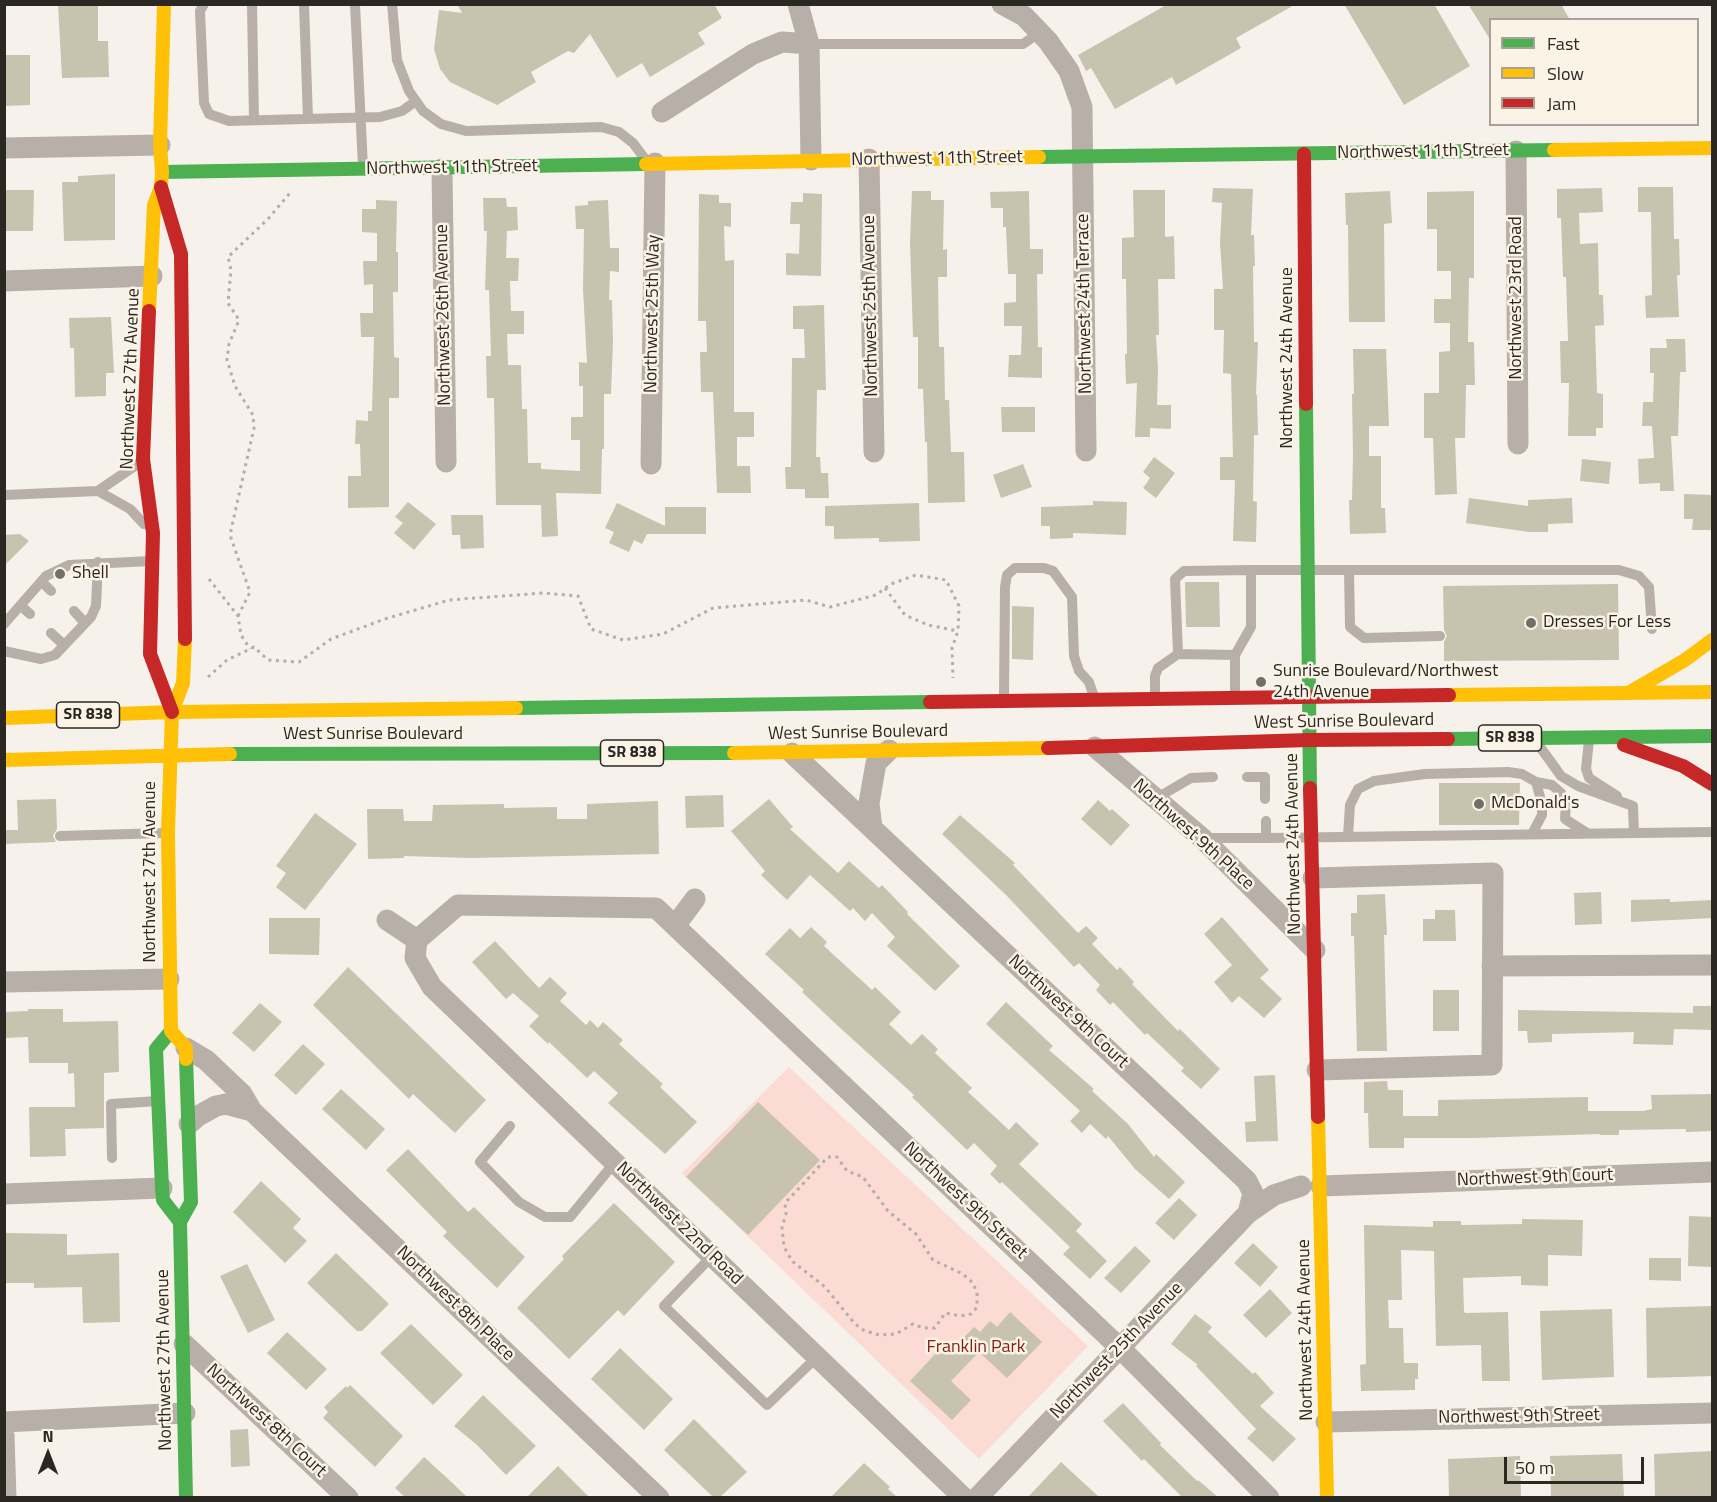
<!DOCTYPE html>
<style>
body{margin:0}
#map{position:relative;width:1717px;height:1502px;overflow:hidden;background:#f6f2eb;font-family:"Titillium Web",sans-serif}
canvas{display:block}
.frame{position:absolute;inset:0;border:6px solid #2b2824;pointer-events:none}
.legend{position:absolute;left:1489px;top:18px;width:210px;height:108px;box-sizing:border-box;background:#fbf3e6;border:2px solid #a8a298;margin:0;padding:8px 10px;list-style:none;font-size:18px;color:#2b2824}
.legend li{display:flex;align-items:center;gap:12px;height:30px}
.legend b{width:30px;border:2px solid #a8a298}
.north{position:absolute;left:18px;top:1424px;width:60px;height:60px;-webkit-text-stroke:4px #fbf3e6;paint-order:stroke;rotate:0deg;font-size:16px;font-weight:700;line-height:24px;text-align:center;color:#2b2824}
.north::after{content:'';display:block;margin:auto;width:21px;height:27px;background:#2b2824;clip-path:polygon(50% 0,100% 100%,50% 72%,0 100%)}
.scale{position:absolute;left:1504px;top:1457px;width:140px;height:27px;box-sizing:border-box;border:3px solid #2b2824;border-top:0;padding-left:8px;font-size:18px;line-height:21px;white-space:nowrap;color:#2b2824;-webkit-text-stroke:4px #fbf3e6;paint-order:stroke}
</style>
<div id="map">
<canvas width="1717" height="1502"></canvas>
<div class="frame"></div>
<ul class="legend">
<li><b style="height:8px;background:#4caf50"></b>Fast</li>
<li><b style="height:8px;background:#ffc107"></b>Slow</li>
<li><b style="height:8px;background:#c62828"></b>Jam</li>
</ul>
<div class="north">N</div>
<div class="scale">50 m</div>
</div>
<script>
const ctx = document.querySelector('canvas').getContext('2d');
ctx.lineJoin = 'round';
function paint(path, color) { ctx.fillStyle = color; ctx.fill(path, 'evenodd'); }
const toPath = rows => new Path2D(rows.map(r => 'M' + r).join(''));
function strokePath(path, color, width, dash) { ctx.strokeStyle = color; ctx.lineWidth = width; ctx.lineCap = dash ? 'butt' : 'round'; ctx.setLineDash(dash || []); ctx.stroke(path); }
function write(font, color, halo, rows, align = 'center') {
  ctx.font = font + ' "Titillium Web",sans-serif'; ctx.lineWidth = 5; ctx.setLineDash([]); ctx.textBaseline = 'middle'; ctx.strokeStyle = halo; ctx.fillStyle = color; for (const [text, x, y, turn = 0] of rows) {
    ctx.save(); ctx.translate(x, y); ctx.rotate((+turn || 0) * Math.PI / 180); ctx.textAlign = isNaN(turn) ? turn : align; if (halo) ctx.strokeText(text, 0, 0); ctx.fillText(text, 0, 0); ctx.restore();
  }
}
const green = toPath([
 [789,1067,1088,1346,979,1459,682,1173]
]);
const building = toPath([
 [58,4,98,4,98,41,108,41,109,77,62,78],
 [457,4,714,4,722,18,698,33,705,44,650,77,642,63,617,78,590,34,574,53,568,51,531,72,536,82,497,105,450,82,440,69,434,49,439,10,462,13],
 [1168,4,1296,4,1236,38,1241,48,1176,85,1172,77,1115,109,1091,68,1086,71,1078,55],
 [1344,4,1434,4,1470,66,1404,105],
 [1468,4,1561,4,1570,20,1491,20,1491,41],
 [4,55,30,55,30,105,4,106],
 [115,174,115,240,64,241,62,182,78,182,78,176],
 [1638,187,1673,187,1674,239,1679,239,1680,275,1677,275,1679,317,1646,318,1645,296,1652,295,1651,212,1638,212],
 [1213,188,1253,189,1251,235,1254,235,1255,266,1253,266,1254,342,1258,342,1256,395,1257,395,1258,435,1254,435,1253,501,1257,502,1256,542,1233,541,1235,480,1220,480,1220,457,1233,457,1231,374,1223,373,1224,330,1214,330,1214,289,1223,289,1220,243,1222,203,1212,202],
 [1602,188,1603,212,1579,213,1580,244,1598,243,1599,295,1603,295,1604,325,1595,326,1597,393,1603,394,1603,428,1596,428,1596,436,1568,436,1569,383,1561,383,1560,341,1568,341,1566,277,1563,277,1561,218,1557,218,1557,189],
 [4,190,34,190,33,231,4,231],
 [1133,190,1165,190,1165,237,1174,236,1175,279,1158,279,1159,335,1156,335,1158,370,1157,405,1171,405,1171,429,1150,428,1150,437,1135,437,1137,383,1126,384,1125,354,1127,354,1126,279,1122,279,1122,238,1134,237],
 [912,191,931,191,931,200,944,200,943,250,947,249,947,277,938,277,939,347,944,347,945,400,949,400,951,452,964,452,965,502,928,503,927,442,925,442,923,389,918,389,918,337,913,337,910,242],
 [1029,191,1030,249,1043,249,1043,274,1037,274,1038,347,1042,347,1042,378,1008,377,1009,355,1021,355,1022,326,1004,326,1004,303,1016,302,1016,274,1008,274,1006,227,1003,227,1003,208,991,208,990,192],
 [1390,191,1392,223,1384,224,1385,322,1349,322,1348,225,1346,225,1345,193],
 [1474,191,1474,278,1469,278,1468,342,1474,342,1475,385,1466,385,1465,438,1455,438,1457,494,1435,495,1433,438,1424,438,1424,393,1439,393,1439,352,1450,351,1450,323,1434,323,1434,299,1451,299,1451,271,1437,271,1437,229,1427,229,1427,192],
 [803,193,822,194,821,276,786,275,786,253,799,254,800,224,790,224,791,202,803,202],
 [699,194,719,195,719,203,731,203,731,227,724,226,725,261,734,260,734,412,754,412,754,437,737,437,737,466,750,466,751,493,717,493,713,392,701,392,700,352,707,352,706,321,698,321],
 [483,198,506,198,507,207,517,207,518,230,507,231,506,258,519,258,518,281,510,281,511,311,524,311,524,334,507,334,508,365,521,365,522,409,527,409,528,463,541,463,541,469,580,471,580,440,571,440,571,417,583,417,583,386,579,386,579,362,587,363,583,289,584,229,576,229,575,206,588,205,588,201,608,200,610,248,619,248,619,272,610,271,609,300,612,300,613,342,611,394,604,394,604,449,602,449,601,494,556,493,558,536,542,537,541,505,496,505,494,398,487,398,486,356,491,356,489,290,485,290,487,231,484,231],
 [376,200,397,201,396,252,398,252,398,292,393,292,394,357,399,358,399,398,389,398,389,507,348,508,348,476,361,476,360,444,355,444,356,420,368,421,368,411,372,411,374,337,361,337,360,313,373,313,373,284,364,285,363,261,377,261,377,233,362,232,362,209,376,209],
 [824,305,826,390,817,390,816,457,820,457,821,473,828,473,829,498,805,498,805,489,786,489,785,467,791,467,792,358,805,358,804,329,793,329,793,306],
 [111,317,114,373,106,373,106,396,75,397,74,348,70,348,69,318],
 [1666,339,1685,339,1686,372,1680,372,1678,436,1671,436,1674,491,1660,491,1660,483,1639,484,1638,459,1654,458,1652,426,1642,426,1643,402,1653,402,1654,373,1650,373,1650,348,1667,348],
 [1353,349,1386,349,1389,426,1369,426,1369,456,1381,456,1381,508,1385,508,1386,533,1350,534,1349,500,1352,500,1353,456,1352,394,1354,394],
 [1001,407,1035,407,1035,432,1002,432],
 [1154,457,1175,473,1156,498,1143,488,1150,478,1143,472],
 [1582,459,1611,462,1609,484,1580,481],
 [1023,464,1032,487,1001,498,993,475],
 [1684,494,1713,495,1713,530,1692,530,1693,519,1684,519],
 [1469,498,1528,506,1528,500,1572,498,1573,523,1548,524,1548,532,1529,532,1466,523],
 [1093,501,1127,502,1126,535,1073,533,1073,538,1050,539,1050,526,1041,526,1041,507,1093,505],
 [408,502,436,524,414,550,394,533,403,523,395,517],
 [617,503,665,526,665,507,706,507,706,534,647,534,642,544,634,540,629,552,609,543,614,532,605,528],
 [919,503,920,541,879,542,879,538,834,539,834,526,825,526,825,506],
 [451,515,483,515,484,548,461,549,460,535,452,535],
 [20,534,29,541,4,566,4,535],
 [1185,582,1219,582,1220,627,1186,627],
 [1618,584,1619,660,1444,661,1444,642,1447,636,1444,630,1443,586],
 [1012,606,1034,607,1033,660,1012,659],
 [1439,783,1520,783,1519,825,1439,825],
 [723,795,724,827,686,828,685,796],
 [56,799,57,829,53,836,56,842,4,844,4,830,18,830,17,800],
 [769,799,793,827,790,829,838,873,849,861,879,888,882,885,908,912,907,914,960,966,935,991,887,946,895,937,872,913,865,921,853,908,850,911,810,875,787,900,761,875,765,871,731,831],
 [1098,800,1110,811,1112,809,1130,825,1111,846,1081,819],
 [658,801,659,854,470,858,404,856,404,858,368,859,367,809,403,809,404,821,432,821,433,805,504,804,504,808,557,807,557,819,587,819,587,804],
 [315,813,357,844,305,910,276,887,286,873,276,866],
 [960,815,1015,863,1013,865,1078,933,1086,926,1098,938,1092,944,1117,970,1120,967,1134,982,1132,984,1178,1031,1180,1029,1220,1069,1201,1089,1181,1071,1184,1068,1147,1033,1145,1035,1113,1002,1110,1005,1096,990,1100,985,1079,963,1074,967,1007,896,942,834],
 [1601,892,1602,924,1575,925,1574,893],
 [1385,894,1387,935,1384,935,1387,1051,1357,1051,1354,936,1351,936,1351,913,1357,913,1357,895],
 [1670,899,1670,902,1713,900,1713,918,1631,922,1631,900],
 [1435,910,1455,910,1456,941,1423,941,1423,919,1435,919],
 [1222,917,1269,970,1260,978,1282,999,1264,1018,1239,996,1232,1003,1214,982,1232,965,1204,934],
 [269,918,320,918,319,955,269,954],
 [811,927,827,942,824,946,872,990,875,987,901,1012,889,1024,911,1045,922,1034,938,1049,935,1053,972,1088,968,1092,1009,1130,1016,1122,1039,1144,1019,1164,1082,1224,1076,1231,1107,1261,1090,1279,1063,1254,1070,1247,1002,1182,1000,1184,990,1174,997,1166,974,1143,967,1150,912,1097,914,1095,838,1026,802,992,804,990,765,954,790,928,800,938],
 [495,941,539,988,550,977,567,993,560,1001,586,1025,590,1020,598,1028,603,1022,623,1040,619,1044,663,1084,660,1087,697,1122,665,1154,608,1103,618,1093,594,1071,587,1078,549,1042,548,1044,529,1026,539,1016,513,993,506,999,472,962],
 [348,967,486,1100,455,1133,413,1094,409,1099,313,1005],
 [1433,990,1459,990,1459,1031,1433,1031],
 [1006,1002,1053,1046,1049,1050,1094,1089,1092,1091,1128,1124,1154,1157,1156,1154,1185,1182,1169,1199,1135,1169,1108,1136,1106,1139,1090,1124,1082,1133,1070,1121,1080,1111,986,1024],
 [260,1003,282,1022,254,1052,232,1033],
 [1693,1006,1713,1006,1713,1030,1674,1029,1673,1045,1633,1044,1634,1032,1552,1034,1552,1042,1528,1043,1527,1031,1518,1031,1518,1010,1693,1013],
 [28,1009,63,1009,63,1022,118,1021,119,1072,104,1073,104,1128,65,1129,66,1156,30,1157,29,1107,75,1107,74,1073,68,1074,68,1063,29,1063,28,1037,4,1038,4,1012,28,1011],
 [303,1044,325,1064,296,1095,274,1075],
 [1275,1075,1278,1141,1246,1142,1245,1122,1256,1121,1254,1076],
 [1387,1081,1388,1090,1403,1090,1403,1116,1438,1116,1438,1100,1588,1097,1588,1111,1643,1111,1652,1109,1651,1095,1713,1094,1713,1131,1686,1132,1686,1129,1619,1130,1619,1135,1600,1135,1600,1134,1473,1138,1404,1138,1404,1148,1369,1148,1368,1113,1364,1113,1364,1082],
 [341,1089,385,1129,366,1150,322,1109],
 [758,1102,820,1160,748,1235,686,1177],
 [408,1149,468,1212,474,1207,525,1257,497,1288,443,1236,447,1232,386,1170],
 [261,1181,301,1219,293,1228,307,1241,285,1263,233,1212],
 [1179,1198,1197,1215,1174,1240,1155,1223],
 [614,1203,675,1262,624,1316,618,1310,569,1359,517,1308,564,1259,562,1256],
 [1689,1216,1713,1217,1713,1267,1688,1266],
 [1522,1219,1583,1220,1582,1256,1548,1255,1548,1286,1521,1285,1521,1276,1463,1278,1464,1311,1465,1313,1508,1312,1510,1381,1482,1381,1481,1345,1436,1346,1434,1251,1401,1250,1402,1300,1388,1300,1389,1328,1403,1328,1404,1363,1418,1363,1418,1379,1415,1379,1415,1390,1361,1391,1360,1365,1366,1364,1364,1225,1433,1227,1433,1221,1461,1221,1461,1225,1522,1224],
 [4,1233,67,1234,67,1255,119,1253,120,1322,83,1323,82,1287,34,1288,34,1283,4,1283],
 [1253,1243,1278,1267,1260,1287,1234,1263],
 [1135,1246,1151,1261,1121,1293,1104,1278],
 [336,1253,389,1304,362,1331,357,1331,307,1283],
 [1649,1258,1681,1258,1681,1281,1649,1280],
 [247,1264,275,1320,248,1333,220,1276],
 [1270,1289,1292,1313,1266,1338,1243,1315],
 [1713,1306,1713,1376,1647,1378,1646,1308],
 [1612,1309,1614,1377,1542,1380,1540,1311],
 [1010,1312,1042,1342,1007,1378,979,1352,951,1381,971,1400,952,1420,910,1381,940,1349,947,1355,974,1327,980,1332,990,1321,997,1327],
 [1195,1314,1212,1327,1208,1332,1253,1374,1255,1372,1274,1393,1260,1406,1296,1439,1273,1462,1247,1438,1256,1429,1196,1366,1198,1365,1171,1344],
 [411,1324,463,1375,433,1405,380,1353],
 [287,1332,327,1369,306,1390,267,1353],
 [620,1348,673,1399,644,1430,591,1379],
 [350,1385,403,1436,375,1467,323,1418,328,1412,324,1407,346,1386,347,1388],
 [483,1395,536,1446,506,1475,477,1445,454,1426],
 [1123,1403,1161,1443,1160,1445,1197,1481,1198,1480,1218,1497,1182,1497,1144,1459,1142,1461,1103,1421],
 [694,1419,747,1472,720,1497,713,1497,664,1450],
 [248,1429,250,1466,231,1467,230,1430],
 [1713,1451,1713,1497,1655,1497,1654,1454],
 [1622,1454,1624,1497,1551,1497,1550,1456],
 [1520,1456,1521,1497,1449,1497,1448,1459],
 [424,1457,446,1477,467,1497,405,1497,395,1488],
 [1061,1462,1099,1497,1028,1497],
 [864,1463,890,1487,888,1489,897,1497,831,1497],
 [558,1466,589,1497,527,1497]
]);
const path = toPath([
 [209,579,238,616,241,635,250,649],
 [885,588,905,615,928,625,958,631],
 [238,616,250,592,231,538,231,530,254,428,253,415,235,386,227,360,229,344,239,320,228,303,231,270,228,257,268,219,290,193],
 [208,677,227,660,254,647,268,660,299,662,331,639,385,619,449,600,543,593,578,596,591,629,623,640,663,634,713,608,806,600,830,607,876,595,891,584,916,575,946,580,959,606,958,631,952,648,953,678],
 [828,1157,837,1157,847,1171,863,1177,888,1211,916,1234,933,1260,963,1274,973,1283,977,1293,977,1307,971,1314,961,1316,945,1313,935,1328,923,1328,913,1324,896,1334,880,1335,865,1331,855,1324,825,1287,792,1261,784,1247,782,1227,786,1214,785,1203,828,1157]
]);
const lane = toPath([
 [204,4,200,11,204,103,209,114,229,121,380,117,402,111,416,101],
 [252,4,254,120],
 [304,4,308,119],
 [355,4,363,167],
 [392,4,397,60,409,91,423,111,441,124,466,131,601,127,619,132,633,143,645,159],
 [809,44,1023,44,1039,33],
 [98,491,130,509,144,524],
 [4,495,98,491,139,463],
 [1349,570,1350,627,1364,638,1440,636],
 [42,582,51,591],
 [21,606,30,614],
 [74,611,85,623],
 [4,624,46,576,69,565,151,561],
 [51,633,64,645],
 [4,651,41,659,55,655,91,617,96,606,98,562],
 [1235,655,1178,654,1175,579,1184,571,1251,570],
 [1235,696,1235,655,1251,627,1251,570,1619,570,1639,576,1649,587,1652,629],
 [1004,697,1005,587,1007,575,1015,568,1044,568,1053,571,1072,597,1074,656,1079,671,1089,682,1094,697],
 [1155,697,1155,676,1158,668,1178,654],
 [1589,740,1586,769,1589,778,1617,796],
 [1538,744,1561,776,1578,786,1633,806],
 [1247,777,1265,777,1265,799],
 [1155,799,1191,778,1213,777],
 [1633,806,1634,833],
 [1532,834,1542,815,1542,804,1536,782],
 [60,836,165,833],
 [1348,836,1350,805,1358,789,1374,781,1425,774,1508,772,1522,774,1536,782,1552,785,1561,793,1566,803,1565,819,1587,833],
 [1205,838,1266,838,1266,821],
 [1266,838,1712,832],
 [510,1126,480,1162,519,1202,545,1217,570,1217,615,1162],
 [112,1158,111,1104,158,1101],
 [712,1256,664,1306,767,1405,817,1357]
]);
const street = toPath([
 [798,4,809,44,811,160],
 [1002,4,1024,16,1048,41,1069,71,1082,107,1086,451],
 [662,112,753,54,782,42,809,44],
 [4,148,160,145],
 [1516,151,1518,444],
 [869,159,874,452],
 [442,169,446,462],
 [4,281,152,276],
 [651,464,655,163],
 [1095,747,1202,838,1315,950],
 [792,753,1247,1181,1253,1193,1248,1213,977,1498],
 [872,828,869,803,876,763,889,750],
 [1313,878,1493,873,1492,1065,1317,1070],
 [387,920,417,940],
 [675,926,695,899],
 [417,940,458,905,656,908,1120,1348,1269,1498],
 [417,940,415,958,432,987,964,1498],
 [1492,966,1712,965],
 [4,982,169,979],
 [186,1048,206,1060,242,1094,252,1111,659,1498],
 [189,1124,198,1116,216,1106,226,1104,252,1111],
 [1321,1186,1712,1172],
 [4,1194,162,1188],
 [1248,1213,1274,1195,1301,1186],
 [184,1344,348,1498],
 [4,1422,185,1413],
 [1326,1422,1712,1413],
 [4,1435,6,1498]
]);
const fast = toPath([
 [1039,157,1554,150],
 [162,172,646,164],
 [1306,404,1310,788],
 [516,708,930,702],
 [1448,739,1712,736],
 [230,754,734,753],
 [171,1031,156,1049,162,1188,163,1200,180,1222],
 [186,1498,180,1222,191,1202,186,1059]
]);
const slow = toPath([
 [1554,150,1712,148],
 [646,164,1039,157],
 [149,311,154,205,161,187,162,172,160,145,164,4],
 [185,639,183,683,172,712,168,833,171,1031,186,1048,186,1059],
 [1630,692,1685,660,1712,640],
 [1449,695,1712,692],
 [4,718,172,712,516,708],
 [734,753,1048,748],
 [4,760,230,754],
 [1318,1117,1327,1498]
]);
const jam = toPath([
 [1304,154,1306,404],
 [161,187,181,254,185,639],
 [149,311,143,459,153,533,150,654,172,712],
 [930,702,1449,695],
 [1624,745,1683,766,1712,784],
 [1048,748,1309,740,1448,739],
 [1310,788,1318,1117]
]);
const markers = [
 [60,574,6,"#726f6a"],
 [1531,623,6,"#726f6a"],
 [1261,682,6,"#726f6a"],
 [1479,804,6,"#726f6a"]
];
const shields = [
 [88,715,63],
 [1510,738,63],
 [632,753,63]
];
const shieldNames = [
 ["SR 838",88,715],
 ["SR 838",1510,738],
 ["SR 838",632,753]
];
const streetNames = [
 ["Northwest 11th Street",1423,152,-1],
 ["Northwest 11th Street",937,159,-1],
 ["Northwest 11th Street",452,168,-1],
 ["Northwest 23rd Road",1517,298,-90],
 ["Northwest 24th Terrace",1085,304,-91],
 ["Northwest 25th Avenue",871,306,-91],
 ["Northwest 25th Way",653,314,-89],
 ["Northwest 26th Avenue",444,315,-91],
 ["Northwest 24th Avenue",1288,358,-90],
 ["Northwest 27th Avenue",131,379,-88],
 ["West Sunrise Boulevard",1344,722,-1],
 ["West Sunrise Boulevard",858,733,-1],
 ["West Sunrise Boulevard",373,735],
 ["Northwest 9th Place",1193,835,42],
 ["Northwest 24th Avenue",1294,844,-91],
 ["Northwest 27th Avenue",151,872,-90],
 ["Northwest 9th Court",1068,1012,43],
 ["Northwest 9th Court",1535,1178,-2],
 ["Northwest 9th Street",965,1201,43],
 ["Northwest 22nd Road",679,1224,44],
 ["Northwest 8th Place",455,1304,44],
 ["Northwest 24th Avenue",1306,1330,-91],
 ["Northwest 25th Avenue",1117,1351,-46],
 ["Northwest 27th Avenue",165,1360,-91],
 ["Northwest 9th Street",1519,1417,-1],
 ["Northwest 8th Court",266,1421,43]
];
const poiNames = [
 ["Shell",72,574],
 ["Dresses For Less",1543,623],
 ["Sunrise Boulevard/Northwest",1273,672],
 ["24th Avenue",1273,693],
 ["McDonald's",1491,804]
];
const parkNames = [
 ["Franklin Park",976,1348]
];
paint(green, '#fbdbd3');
paint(building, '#c7c3af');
strokePath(path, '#b5ada7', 3, [3, 4.5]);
strokePath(lane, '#b8afa8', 10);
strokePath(street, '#b8afa8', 21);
strokePath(fast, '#4caf50', 14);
strokePath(slow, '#ffc107', 14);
strokePath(jam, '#c62828', 14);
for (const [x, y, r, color] of markers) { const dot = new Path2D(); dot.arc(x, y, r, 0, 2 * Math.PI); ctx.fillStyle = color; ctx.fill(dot); strokePath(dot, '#fbf3e6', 2); }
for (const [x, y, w] of shields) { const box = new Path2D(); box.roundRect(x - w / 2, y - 13, w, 26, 4.5); ctx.fillStyle = '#fbf3e6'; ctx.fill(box); strokePath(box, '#2b2824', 1.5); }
write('bold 16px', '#2b2824', null, shieldNames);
write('18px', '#2b2824', '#fbf3e6', streetNames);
write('18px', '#2b2824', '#fbf3e6', poiNames, 'left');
write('18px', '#851d12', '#fbf3e6', parkNames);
</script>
